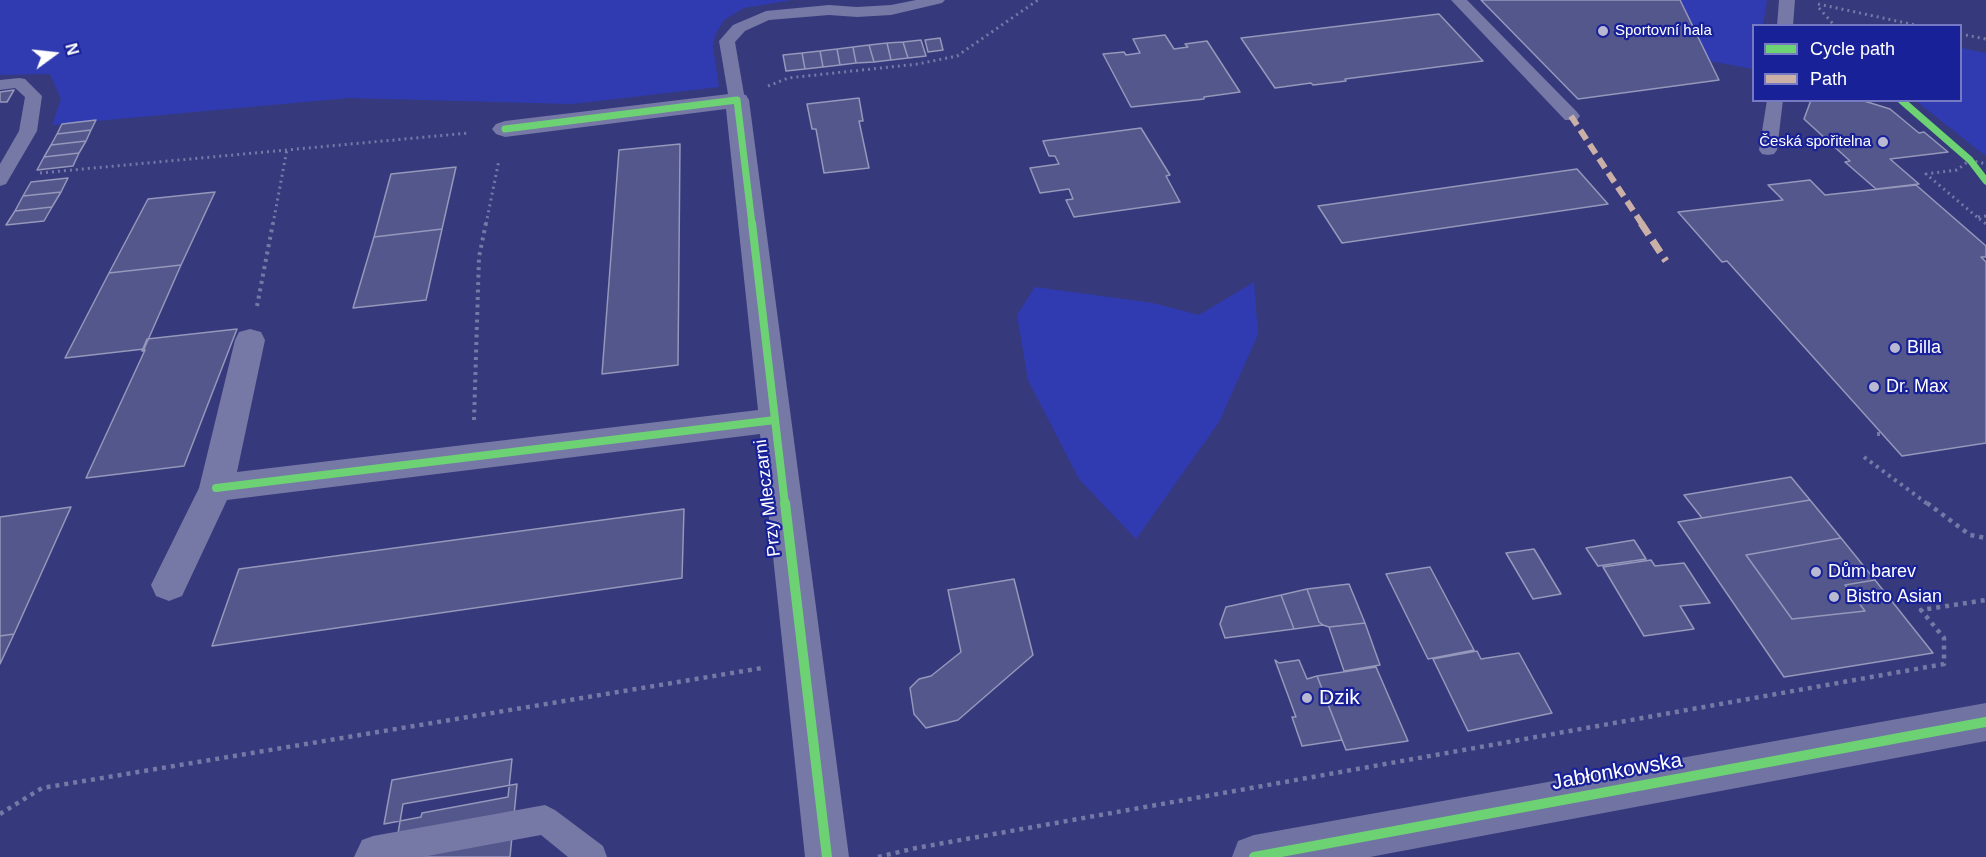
<!DOCTYPE html>
<meta charset="utf-8">
<style>
body{margin:0}
#map{position:relative;width:1986px;height:857px;overflow:hidden;background:#363a7c;font-family:Helvetica,sans-serif}
canvas{display:block}
.legend{position:absolute;left:1752px;top:24px;width:210px;height:78px;box-sizing:border-box;background:#192199;border:2px solid #757ac2;margin:0;padding:8px 10px;list-style:none;font-size:18px;color:#fff}
.legend li{display:flex;align-items:center;gap:12px;height:30px}
.legend b{width:30px;border:2px solid #757ac2}
.north{position:absolute;left:24px;top:24px;width:60px;height:60px;-webkit-text-stroke:4px #192199;paint-order:stroke;rotate:75deg;font-size:16px;font-weight:700;line-height:24px;text-align:center;color:#fff}
.north::after{content:'';display:block;margin:auto;width:21px;height:27px;background:#fff;clip-path:polygon(50% 0,100% 100%,50% 72%,0 100%)}
</style>
<div id="map">
<canvas width="1986" height="857"></canvas>
<ul class="legend">
<li><b style="height:8px;background:#6cd273"></b>Cycle path</li>
<li><b style="height:8px;background:#cab0a6"></b>Path</li>
</ul>
<div class="north">N</div>
</div>
<script>
const ctx = document.querySelector('canvas').getContext('2d');
ctx.lineJoin = 'round';
function paint(path, color) { ctx.fillStyle = color; ctx.fill(path, 'evenodd'); }
const toPath = rows => new Path2D(rows.map(r => 'M' + r).join(''));
function strokePath(path, color, width, dash) { ctx.strokeStyle = color; ctx.lineWidth = width; ctx.lineCap = dash ? 'butt' : 'round'; ctx.setLineDash(dash || []); ctx.stroke(path); }
function write(font, color, halo, rows, align = 'center') {
  ctx.font = font + ' Helvetica,sans-serif'; ctx.lineWidth = 4.5; ctx.setLineDash([]); ctx.textBaseline = 'middle'; ctx.strokeStyle = halo; ctx.fillStyle = color; for (const [text, x, y, turn = 0] of rows) {
    ctx.save(); ctx.translate(x, y); ctx.rotate((+turn || 0) * Math.PI / 180); ctx.textAlign = isNaN(turn) ? turn : align; if (halo) ctx.strokeText(text, 0, 0); ctx.fillText(text, 0, 0); ctx.restore();
  }
}
const green = toPath([
 [0,0,792,0,744,8,724,20,715,35,713,47,719,87,572,104,349,98,52,125,61,99,50,74,0,75],
 [1680,0,1767,0,1763,25,1754,26,1753,69,1710,61],
 [1961,48,1986,53,1986,156,1916,101,1960,100],
 [1254,282,1258,334,1219,422,1136,539,1079,479,1028,380,1017,315,1035,287,1153,303,1199,315]
]);
const building = toPath([
 [1481,0,1680,0,1719,80,1578,99,1481,0],
 [1439,14,1483,61,1345,79,1346,81,1313,85,1311,83,1275,88,1241,38,1439,14],
 [1165,35,1174,49,1188,47,1185,44,1207,41,1240,92,1204,97,1204,99,1131,107,1103,54,1124,52,1126,55,1140,53,1133,39,1165,35],
 [940,38,943,50,928,52,925,40,940,38],
 [921,40,926,56,908,58,903,42,921,40],
 [903,42,908,58,891,60,887,43,903,42],
 [887,43,891,60,874,62,869,45,887,43],
 [869,45,874,62,856,63,853,47,869,45],
 [853,47,856,63,840,65,837,49,853,47],
 [837,49,840,65,823,67,820,51,837,49],
 [820,51,823,67,805,69,802,53,820,51],
 [802,53,805,69,786,71,783,55,802,53],
 [14,90,7,102,0,102,0,92,14,90],
 [859,98,863,121,859,121,869,168,824,173,816,129,812,129,807,104,859,98],
 [1811,100,1861,100,1890,109,1919,133,1924,132,1948,152,1890,159,1919,184,1876,189,1845,162,1850,161,1804,119,1811,100],
 [96,120,91,130,57,134,62,124,96,120],
 [1141,128,1170,175,1166,176,1180,202,1074,217,1066,200,1073,199,1069,189,1040,193,1030,168,1059,164,1055,156,1049,156,1043,141,1141,128],
 [91,130,86,141,51,145,57,134,91,130],
 [86,141,79,153,44,157,51,145,86,141],
 [680,144,678,365,602,374,619,150,680,144],
 [79,153,73,166,37,170,44,157,79,153],
 [456,167,442,229,374,237,391,174,456,167],
 [1577,169,1608,204,1342,243,1318,206,1577,169],
 [68,178,61,192,23,196,31,182,68,178],
 [1810,180,1825,195,1916,185,1986,246,1986,257,1981,257,1986,262,1986,443,1902,456,1727,261,1722,262,1678,212,1783,200,1768,185,1810,180],
 [61,192,52,207,15,211,23,196,61,192],
 [215,192,181,265,109,273,148,199,215,192],
 [52,207,44,221,6,225,15,211,52,207],
 [442,229,426,300,353,308,374,237,442,229],
 [181,265,144,349,65,358,109,273,181,265],
 [237,329,184,466,86,478,145,350,142,351,147,339,237,329],
 [1791,477,1810,500,1702,518,1684,495,1791,477],
 [1810,500,1841,538,1746,555,1792,619,1865,611,1845,585,1875,580,1933,653,1784,677,1678,522,1810,500],
 [71,507,14,634,0,636,0,517,71,507],
 [684,509,682,578,212,646,239,569,684,509],
 [1841,538,1875,580,1845,585,1865,611,1792,619,1746,555,1841,538],
 [1634,540,1646,559,1598,566,1586,548,1634,540],
 [1534,549,1561,594,1533,599,1506,553,1534,549],
 [1651,560,1655,566,1684,563,1710,603,1680,606,1694,629,1644,636,1603,567,1651,560],
 [1430,567,1474,650,1428,659,1386,574,1430,567],
 [1014,579,1033,655,958,720,926,728,914,714,910,688,919,679,931,676,961,652,948,590,1014,579],
 [1349,584,1365,623,1329,627,1323,625,1319,622,1307,589,1349,584],
 [1307,589,1319,622,1323,625,1294,629,1281,595,1307,589],
 [1281,595,1294,629,1225,638,1220,624,1226,607,1281,595],
 [1365,623,1380,665,1344,671,1329,627,1365,623],
 [14,634,0,664,0,636,14,634],
 [1477,651,1481,659,1519,653,1552,713,1468,731,1433,659,1477,651],
 [1275,660,1279,663,1299,660,1307,679,1317,676,1342,740,1302,746,1292,717,1296,717,1275,660],
 [1376,667,1408,741,1346,750,1317,676,1376,667],
 [512,759,508,797,422,813,421,817,384,824,392,780,512,759],
 [517,784,510,857,394,857,403,804,517,784]
]);
const pathFar2 = toPath([
 [1818,4,1920,26],
 [1819,8,1835,26],
 [1960,34,1986,39],
 [768,86,788,78,918,64,957,56,1038,0],
 [40,173,469,133],
 [1986,216,1977,217,1986,224],
 [1977,217,1926,174,1957,170,1970,160,1986,164],
 [273,224,287,149],
 [486,224,499,160]
]);
const pathFar1 = toPath([
 [257,306,273,223],
 [474,420,479,257,486,223],
 [1877,434,1881,434],
 [1864,457,1929,505]
]);
const path = toPath([
 [1927,503,1970,535,1986,538],
 [0,814,42,788,762,668],
 [878,857,916,848,1944,664,1944,638,1921,610,1986,600]
]);
const lane = toPath([
 [916,0,945,0,942,3,891,15,857,17,829,15,769,20,745,31,735,42,745,100,737,105,729,100,719,41,733,25,766,11,829,5,857,7,891,5,916,0],
 [1451,0,1467,0,1577,112,1580,116,1577,120,1565,120,1451,0],
 [1779,0,1795,0,1793,26,1777,26,1779,0],
 [19,78,25,79,42,96,37,131,6,184,0,186,0,164,19,131,25,97,15,88,0,90,0,80,19,78],
 [1767,100,1783,100,1777,150,1774,154,1768,155,1762,154,1759,150,1767,100],
 [545,805,555,810,603,846,607,857,568,857,541,835,422,857,354,857,362,840,373,836,545,805]
]);
const street = toPath([
 [737,93,746,95,749,100,849,857,805,857,760,434,227,500,182,596,169,601,156,596,151,585,199,488,235,340,239,332,250,329,261,332,265,340,237,472,758,410,726,109,505,137,496,134,492,129,496,124,505,121,737,93]
]);
const secondary = toPath([
 [1986,703,1986,741,1370,857,1232,857,1238,841,1254,835,1986,703]
]);
const quietFar1 = toPath([
 [1571,116,1642,224]
]);
const quiet = toPath([
 [1641,223,1666,261]
]);
const cyclewayFar2 = toPath([
 [1901,100,1970,160,1986,181],
 [505,129,737,100,752,224]
]);
const cyclewayFar1 = toPath([
 [752,223,785,505],
 [216,488,775,420]
]);
const cycleway = toPath([
 [785,503,827,857],
 [1254,857,1986,722]
]);
const markers = [
 [1603,31,6,"#b9bad1"],
 [1883,142,6,"#b9bad1"],
 [1895,348,6,"#b9bad1"],
 [1874,387,6,"#b9bad1"],
 [1816,572,6,"#b9bad1"],
 [1834,597,6,"#b9bad1"],
 [1307,698,6,"#b9bad1"]
];
const farPoinames = [
 ["Sportovní hala",1615,31],
 ["Česká spořitelna",1871,142,"right"]
];
const poiNames = [
 ["Billa",1907,348],
 ["Dr. Max",1886,387],
 ["Dům barev",1828,572],
 ["Bistro Asian",1846,597]
];
const streetNames = [
 ["Przy Mleczarni",768,498,-97]
];
const nearPoinames = [
 ["Dzik",1319,698]
];
const nearStreetnames = [
 ["Jabłonkowska",1617,772,-10]
];
paint(green, '#303bb1');
paint(building, '#53578b');
strokePath(building, '#9597bb', 1.5);
strokePath(pathFar2, '#7678a6', 3, [2, 4]);
strokePath(pathFar1, '#7678a6', 4, [3, 4.5]);
strokePath(path, '#7678a6', 4.5, [4, 5]);
paint(lane, '#7678a6');
paint(street, '#7678a6');
paint(secondary, '#7174a3');
strokePath(quietFar1, '#cab0a6', 6, [11, 6]);
strokePath(quiet, '#cab0a6', 7, [14, 7]);
strokePath(cyclewayFar2, '#6cd273', 7);
strokePath(cyclewayFar1, '#6cd273', 8);
strokePath(cycleway, '#6cd273', 10);
for (const [x, y, r, color] of markers) { const dot = new Path2D(); dot.arc(x, y, r, 0, 2 * Math.PI); ctx.fillStyle = color; ctx.fill(dot); strokePath(dot, '#192199', 2); }
write('15px', '#fff', '#192199', farPoinames, 'left');
write('18px', '#fff', '#192199', poiNames, 'left');
write('18px', '#fff', '#192199', streetNames);
write('21px', '#fff', '#192199', nearPoinames, 'left');
write('21px', '#fff', '#192199', nearStreetnames);
</script>
